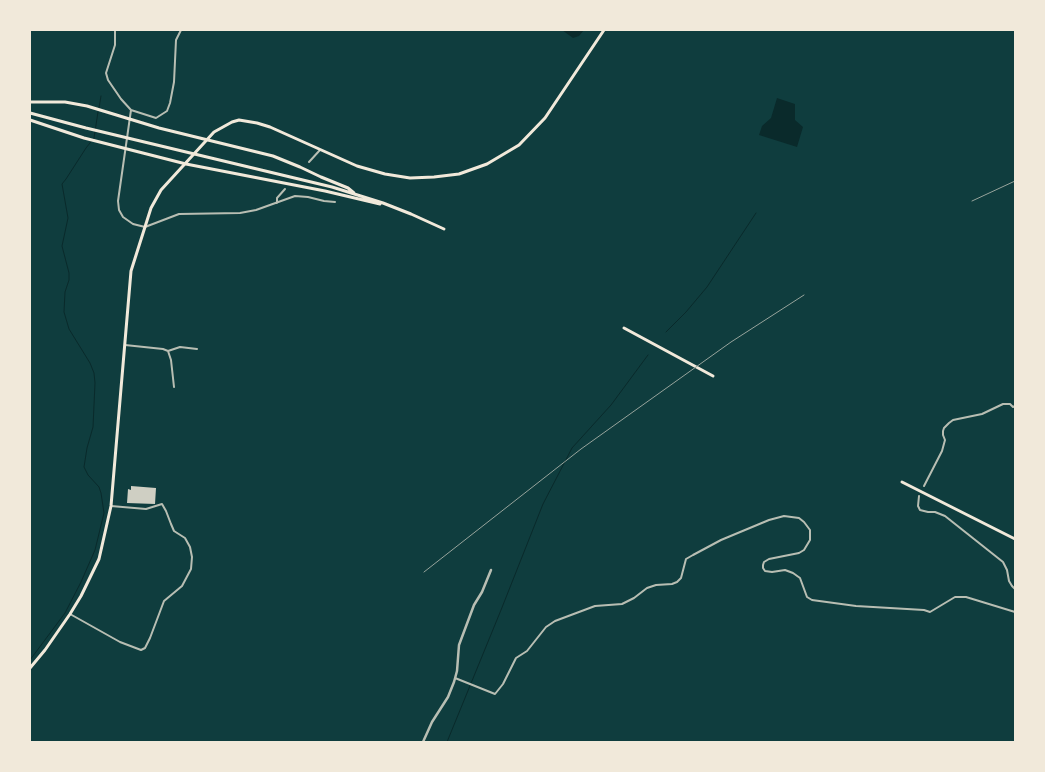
<!DOCTYPE html>
<style>
body{margin:0}
#map{position:relative;width:1045px;height:772px;overflow:hidden;background:#0f3d3e;font-family:Roboto,sans-serif}
canvas{display:block}
.frame{position:absolute;inset:0;border:31px solid #f1e9da;pointer-events:none}
</style>
<div id="map">
<canvas width="1045" height="772"></canvas>
<div class="frame"></div>
</div>
<script>
const ctx = document.querySelector('canvas').getContext('2d');
ctx.lineJoin = 'round';
function paint(path, color) { ctx.fillStyle = color; ctx.fill(path, 'evenodd'); }
const toPath = rows => new Path2D(rows.map(r => 'M' + r).join(''));
function strokePath(path, color, width, dash) { ctx.strokeStyle = color; ctx.lineWidth = width; ctx.lineCap = dash ? 'butt' : 'round'; ctx.setLineDash(dash || []); ctx.stroke(path); }
const water = toPath([
 [562,30,584,30,579,36,573,38],
 [777,98,795,104,795,120,803,127,797,147,759,135,762,126,771,118]
]);
const stream = toPath([
 [99,108,101,96],
 [666,332,686,312,707,287,756,213],
 [30,660,65,613,81,582,95,550,104,513,101,493,99,487,88,475,84,467,87,448,93,427,95,383,94,373,90,363,69,329,64,312,65,292,69,280,69,273,62,246,68,218,62,184,66,179,86,148,94,138,98,112],
 [447,742,501,610,543,504,572,448,611,405,648,355]
]);
const building = toPath([
 [131,486,156,488,155,504,127,503,128,489,131,490]
]);
const minor = toPath([
 [115,30,115,45,106,73,108,80,121,99,131,110,118,201,119,210,123,217,133,224,145,227,179,214,240,213,256,210,295,196,308,197,324,201,335,202],
 [131,110,156,118,167,111,170,103,174,82,176,40,181,30],
 [309,162,320,150],
 [277,203,277,198,285,189],
 [125,345,163,349,168,351,171,360,174,387],
 [168,351,180,347,197,349],
 [924,486,942,451,945,440,943,435,943,431,944,428,949,423,953,420,982,414,1003,404,1010,404,1013,407,1015,406],
 [919,496,918,506,920,510,928,512,935,512,945,516,1003,562,1007,570,1009,581,1012,586,1015,589],
 [70,614,120,642,141,650,145,648,150,638,164,601,182,586,191,569,192,557,190,547,185,538,174,531,171,524,166,511,162,504,146,509,111,506],
 [455,678,495,694,503,684,516,658,527,651,546,627,555,621,595,606,622,604,634,598,647,588,656,585,672,584,677,582,681,578,686,559,693,555,721,540,769,520,784,516,799,518,804,522,810,530,810,540,804,550,799,553,769,559,764,562,763,565,763,568,765,571,772,572,785,570,793,573,800,578,807,597,812,600,856,606,924,610,930,612,955,597,966,597,1015,612]
]);
const tertiary = toPath([
 [423,742,432,722,448,697,454,682,457,671,459,645,474,605,482,592,491,570]
]);
const secondary = toPath([
 [30,668,45,650,70,614,81,596,99,559,111,506,131,271,151,208,161,190,214,132,232,122,239,120,257,123,270,127,357,166,385,174,410,178,434,177,459,174,487,164,519,145,545,118,604,30]
]);
const trunk = toPath([
 [30,102,65,102,87,106,159,128,273,156,300,167,321,177,348,188,354,193],
 [30,113,86,128,332,187,383,203,411,214,444,229],
 [30,120,84,138,186,164,325,191,380,204],
 [624,328,713,376],
 [902,482,1015,539]
]);
const rail = toPath([
 [972,201,1015,181],
 [424,572,581,449,731,342,804,295]
]);
paint(water, '#0a2a2b');
strokePath(stream, '#0a2a2b', 1);
paint(building, '#cfcfc3');
strokePath(minor, '#b8beb3', 2);
strokePath(tertiary, '#b8beb3', 2.5);
strokePath(secondary, '#f1e9da', 3);
strokePath(trunk, '#f1e9da', 3);
strokePath(rail, '#97a49c', 1);
</script>
